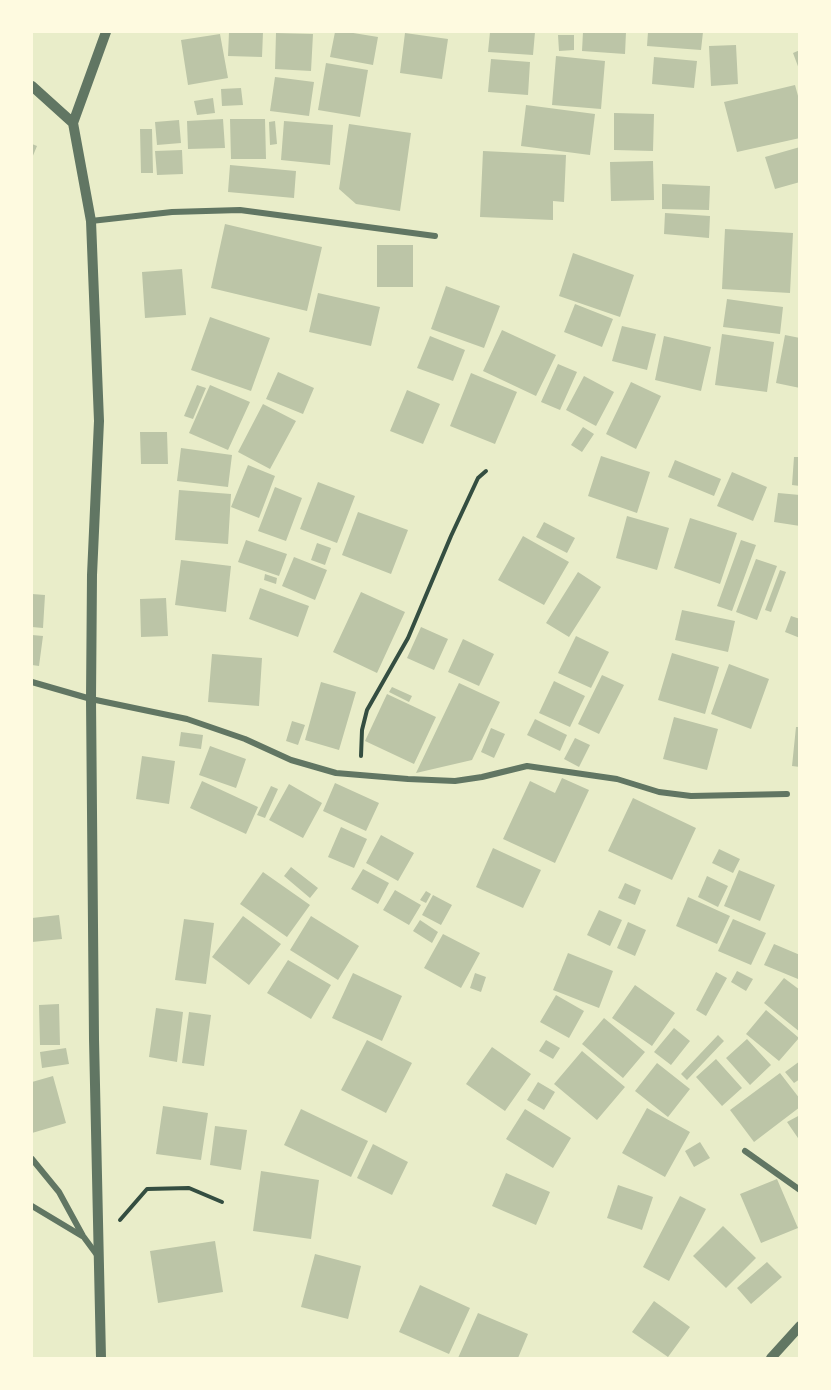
<!DOCTYPE html>
<style>
body{margin:0}
#map{position:relative;width:831px;height:1390px;overflow:hidden;background:#e9edc9;font-family:Lora,serif}
canvas{display:block}
.frame{position:absolute;inset:0;border:33px solid #fefae0;pointer-events:none}
</style>
<div id="map">
<canvas width="831" height="1390"></canvas>
<div class="frame"></div>
</div>
<script>
const ctx = document.querySelector('canvas').getContext('2d');
ctx.lineJoin = 'round';
function paint(path, color) { ctx.fillStyle = color; ctx.fill(path, 'evenodd'); }
const toPath = rows => new Path2D(rows.map(r => 'M' + r).join(''));
function strokePath(path, color, width, dash) { ctx.strokeStyle = color; ctx.lineWidth = width; ctx.lineCap = dash ? 'butt' : 'round'; ctx.setLineDash(dash || []); ctx.stroke(path); }
const building = toPath([
 [229,32,263,32,262,57,228,56],
 [335,32,347,32,378,37,373,65,330,57],
 [490,32,535,32,533,55,488,52],
 [583,32,626,32,625,54,582,51],
 [648,32,703,32,701,50,647,46],
 [276,33,313,34,311,71,275,69],
 [405,33,448,39,442,79,400,73],
 [220,34,228,78,188,85,181,40],
 [558,35,574,35,574,50,559,51],
 [736,45,738,84,711,86,709,46],
 [800,50,800,69,799,69,793,53],
 [556,56,605,61,601,109,552,105],
 [654,57,697,61,694,88,652,84],
 [491,59,530,62,528,95,488,92],
 [326,63,368,70,360,117,318,110],
 [275,77,314,82,309,116,270,111],
 [795,85,800,103,800,138,737,152,724,102],
 [241,88,243,105,222,106,221,89],
 [213,98,215,113,197,115,194,101],
 [526,105,595,114,590,155,521,146],
 [614,113,654,114,653,151,614,150],
 [223,119,225,148,188,149,187,121],
 [230,119,265,119,266,159,231,159],
 [179,120,181,143,157,145,155,122],
 [275,121,277,144,270,145,269,122],
 [284,121,333,125,330,165,281,160],
 [349,124,411,133,400,211,356,204,339,189],
 [140,129,152,129,153,173,141,173],
 [32,144,37,146,32,158],
 [800,147,800,182,775,189,765,157],
 [182,150,183,174,157,175,155,151],
 [483,151,566,155,564,202,553,201,553,220,480,217],
 [653,161,654,200,611,201,610,162],
 [230,165,296,171,294,198,228,192],
 [662,184,710,186,709,210,662,209],
 [665,213,710,216,709,238,664,234],
 [225,224,322,247,307,311,211,288],
 [725,229,793,233,790,293,722,289],
 [377,245,413,245,413,287,377,287],
 [573,253,634,275,620,317,559,296],
 [182,269,186,315,145,318,142,272],
 [446,286,500,306,484,348,431,329],
 [318,293,380,307,371,346,309,332],
 [727,299,783,307,780,334,723,327],
 [575,304,613,319,602,347,564,332],
 [210,317,270,338,251,391,191,370],
 [622,326,656,334,647,370,612,361],
 [502,330,556,355,536,396,483,371],
 [722,334,774,342,767,392,715,385],
 [785,335,800,338,800,388,776,383],
 [430,336,465,350,453,381,417,368],
 [664,336,711,347,701,391,655,380],
 [558,364,577,372,560,410,541,402],
 [278,372,314,388,303,414,266,399],
 [471,373,517,392,495,444,450,426],
 [584,376,614,392,596,426,566,410],
 [631,382,661,396,636,449,606,434],
 [197,385,206,388,193,419,184,416],
 [210,385,250,402,228,450,189,433],
 [407,390,440,404,423,444,390,431],
 [263,404,296,421,270,469,238,452],
 [583,427,594,434,582,452,571,445],
 [140,432,167,432,168,464,141,464],
 [181,448,232,455,228,487,177,481],
 [601,456,650,472,637,513,588,496],
 [794,457,800,457,800,486,792,485],
 [675,460,721,479,714,496,668,477],
 [248,465,275,476,259,518,231,507],
 [732,472,767,487,753,521,717,506],
 [318,482,355,496,337,543,300,529],
 [275,487,302,498,286,541,258,531],
 [179,490,231,494,228,544,175,540],
 [778,493,800,495,800,526,774,522],
 [358,512,408,530,391,574,342,555],
 [627,516,669,528,657,570,616,558],
 [690,518,737,533,720,584,674,568],
 [544,522,575,538,567,553,536,537],
 [523,536,569,562,544,605,498,580],
 [246,540,287,554,279,576,238,562],
 [741,540,756,545,732,611,717,606],
 [317,543,331,548,325,565,311,560],
 [294,557,327,570,315,600,282,586],
 [756,559,777,566,757,620,736,612],
 [181,560,231,566,226,612,175,605],
 [780,570,786,572,771,612,765,610],
 [578,572,601,587,569,637,546,623],
 [265,574,277,578,276,584,264,580],
 [260,588,309,606,298,637,249,619],
 [361,592,405,612,377,673,333,652],
 [32,594,45,595,43,628,32,627],
 [166,598,168,636,141,637,140,599],
 [682,610,735,621,728,652,675,640],
 [791,616,800,619,800,638,785,632],
 [421,627,448,639,434,670,407,658],
 [32,635,43,636,39,666,32,665],
 [576,636,609,652,591,688,558,673],
 [463,639,494,654,479,686,448,672],
 [672,653,719,667,705,714,658,700],
 [212,654,262,658,259,706,208,702],
 [729,664,769,679,751,729,711,714],
 [602,675,624,685,599,734,578,724],
 [554,681,585,696,570,727,539,713],
 [321,682,356,692,339,750,305,740],
 [459,683,500,702,472,760,416,773],
 [392,687,412,696,409,702,389,692],
 [387,694,436,717,414,764,365,741],
 [674,717,718,729,707,770,663,759],
 [535,719,567,735,560,751,527,735],
 [292,721,305,725,298,745,286,741],
 [796,727,800,727,800,767,792,766],
 [491,728,505,734,494,758,481,752],
 [181,732,203,735,201,749,179,746],
 [575,738,590,745,579,767,564,759],
 [210,746,246,759,236,788,199,775],
 [142,756,175,761,169,804,136,799],
 [562,778,589,790,555,863,503,839,530,781,555,793],
 [202,781,258,807,246,834,190,808],
 [335,783,379,803,366,831,323,811],
 [289,784,322,803,303,838,269,820],
 [271,786,278,789,265,818,257,815],
 [633,798,696,828,672,880,608,851],
 [341,827,367,839,354,868,328,857],
 [381,835,414,853,398,881,366,863],
 [493,848,541,870,523,908,476,887],
 [719,849,740,859,733,873,712,863],
 [291,867,318,888,310,898,284,876],
 [363,869,389,883,378,904,351,889],
 [739,870,775,885,760,921,724,906],
 [263,872,310,905,287,937,240,904],
 [707,876,728,886,718,907,698,897],
 [625,883,641,890,635,905,618,898],
 [395,890,421,905,409,925,383,910],
 [426,891,431,894,426,903,420,900],
 [433,895,452,905,441,925,422,915],
 [688,897,730,916,717,944,676,926],
 [599,910,622,920,610,946,587,935],
 [59,915,62,939,32,942,32,918],
 [243,916,281,944,249,985,212,957],
 [311,916,359,946,338,980,290,950],
 [184,919,214,923,206,984,175,980],
 [733,919,766,933,751,965,718,951],
 [420,920,438,932,432,943,413,931],
 [628,922,646,930,635,956,617,948],
 [443,934,480,953,461,988,424,968],
 [774,944,800,955,798,979,764,965],
 [568,953,613,971,599,1008,553,990],
 [288,960,331,985,311,1019,267,993],
 [737,971,753,979,746,991,731,982],
 [716,972,727,978,706,1016,696,1010],
 [353,973,402,996,382,1041,332,1018],
 [475,973,486,977,481,992,470,988],
 [784,978,800,990,800,1032,764,1003],
 [635,985,675,1013,652,1046,612,1018],
 [556,995,584,1011,569,1038,540,1022],
 [59,1004,60,1045,40,1045,39,1005],
 [156,1008,183,1012,177,1062,149,1057],
 [766,1010,799,1038,779,1061,746,1034],
 [189,1012,211,1015,204,1066,182,1063],
 [604,1018,645,1052,623,1078,582,1044],
 [674,1028,690,1041,671,1065,654,1052],
 [718,1035,724,1041,687,1080,681,1074],
 [747,1039,771,1065,750,1085,726,1058],
 [367,1040,412,1063,386,1113,341,1090],
 [546,1040,560,1048,553,1059,539,1051],
 [492,1047,531,1074,505,1111,466,1084],
 [66,1048,69,1064,42,1068,40,1052],
 [582,1051,625,1087,597,1120,554,1084],
 [716,1059,742,1088,722,1106,696,1077],
 [800,1061,800,1079,794,1083,785,1072],
 [657,1063,690,1089,668,1117,635,1091],
 [780,1073,800,1099,800,1107,754,1142,730,1110],
 [53,1076,66,1123,32,1133,32,1082],
 [538,1082,555,1092,544,1110,527,1100],
 [163,1106,208,1113,201,1160,156,1154],
 [647,1108,690,1132,665,1177,622,1153],
 [301,1109,368,1141,351,1177,284,1145],
 [525,1109,571,1138,553,1168,506,1139],
 [800,1115,800,1141,787,1122],
 [215,1126,247,1130,241,1170,210,1165],
 [700,1142,710,1158,694,1167,685,1151],
 [373,1144,408,1162,392,1195,357,1178],
 [261,1171,319,1180,311,1239,253,1231],
 [506,1173,550,1192,536,1225,492,1206],
 [777,1179,798,1228,761,1243,740,1194],
 [618,1185,653,1197,642,1230,607,1218],
 [680,1196,706,1209,669,1281,643,1267],
 [723,1226,756,1258,726,1288,693,1256],
 [215,1241,223,1292,158,1303,150,1251],
 [315,1254,361,1266,348,1319,301,1307],
 [767,1262,782,1277,751,1304,737,1288],
 [420,1285,470,1308,449,1354,399,1332],
 [654,1301,690,1327,668,1357,632,1332],
 [478,1313,528,1334,518,1358,458,1358]
]);
const path = toPath([
 [361,756,362,730,367,710,408,638,451,536,478,478,486,471],
 [120,1220,147,1189,189,1188,222,1202]
]);
const minor = toPath([
 [91,221,172,212,240,210,435,236],
 [32,682,91,699,187,719,245,739,291,760,336,773,408,779,455,781,482,777,527,766,617,779,659,792,691,796,787,794],
 [745,1151,800,1190],
 [32,1159,59,1192,83,1236,97,1255],
 [32,1206,82,1236]
]);
const tertiary = toPath([
 [32,86,73,123,91,221,99,421,92,575,91,699,94,1039,101,1358],
 [73,123,106,32],
 [771,1358,800,1326]
]);
paint(building, '#bcc5a7');
strokePath(path, '#344e41', 4);
strokePath(minor, '#617663', 6);
strokePath(tertiary, '#617663', 10);
</script>
